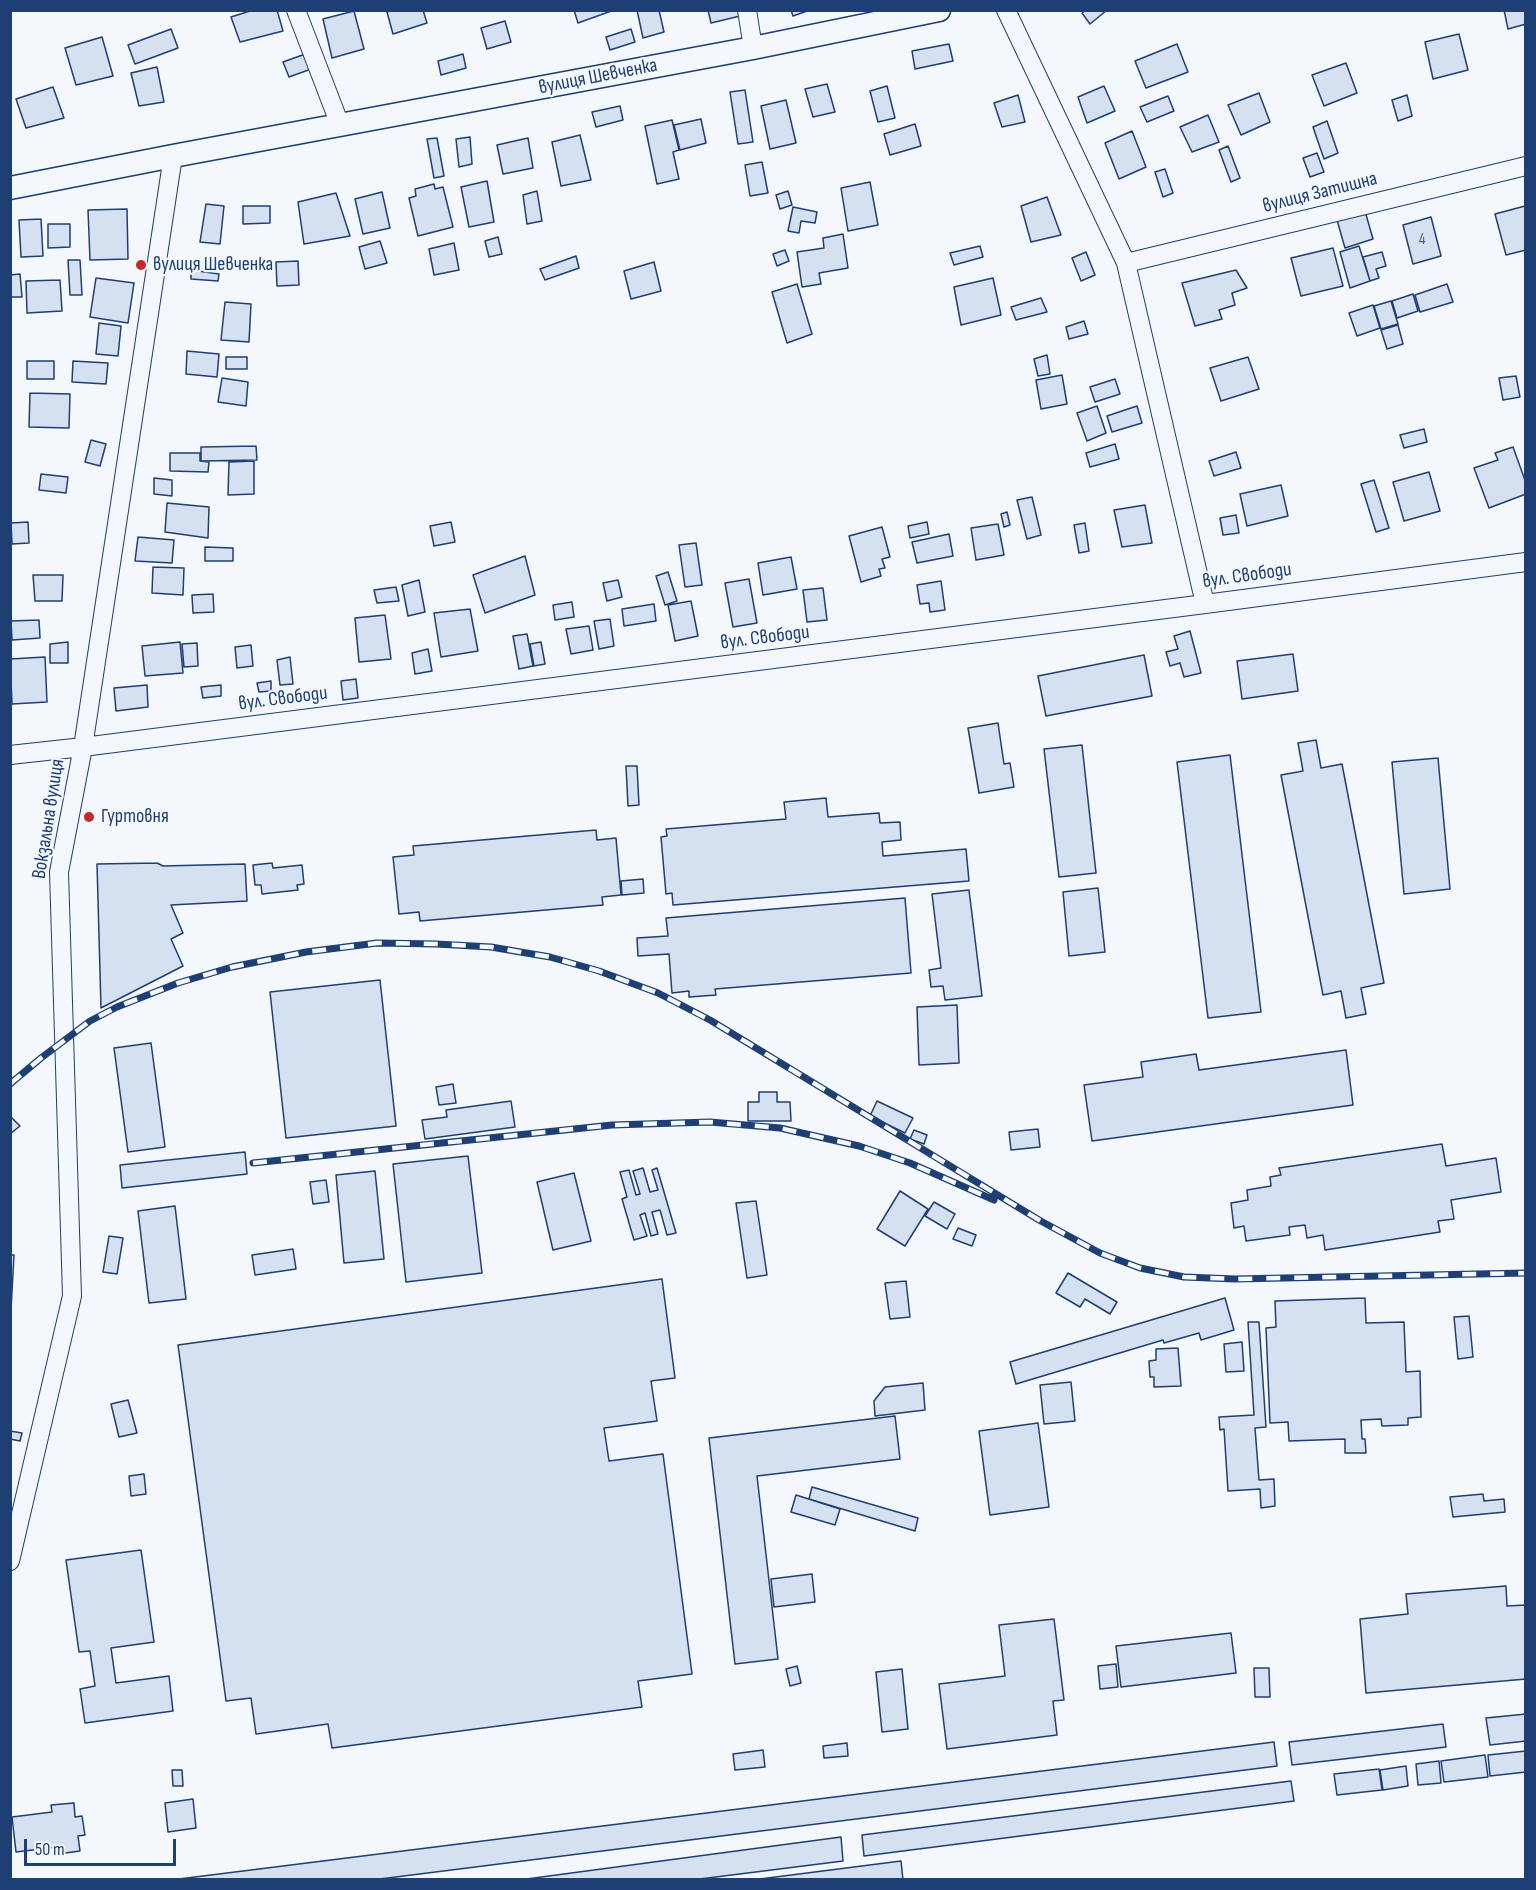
<!DOCTYPE html>
<meta charset="utf-8">
<style>
body{margin:0}
#map{position:relative;width:1536px;height:1890px;overflow:hidden;background:#f4f7fb;font-family:"Sofia Sans Condensed",sans-serif}
canvas{display:block}
.frame{position:absolute;inset:0;border:12px solid #1d3f73;pointer-events:none}
.scale{position:absolute;left:24px;top:1839px;width:152px;height:27px;box-sizing:border-box;border:3px solid #1d3f73;border-top:0;padding-left:8px;font-size:18px;line-height:21px;white-space:nowrap;color:#1d3f73;-webkit-text-stroke:4px #f4f7fb;paint-order:stroke}
</style>
<div id="map">
<canvas width="1536" height="1890"></canvas>
<div class="frame"></div>
<div class="scale">50 m</div>
</div>
<script>
const ctx = document.querySelector('canvas').getContext('2d');
ctx.lineJoin = 'round';
function paint(path, color) { ctx.fillStyle = color; ctx.fill(path, 'evenodd'); }
const toPath = rows => new Path2D(rows.map(r => 'M' + r).join(''));
function strokePath(path, color, width, dash) { ctx.strokeStyle = color; ctx.lineWidth = width; ctx.lineCap = dash ? 'butt' : 'round'; ctx.setLineDash(dash || []); ctx.stroke(path); }
function write(font, color, halo, rows, align = 'center') {
  ctx.font = font + ' "Sofia Sans Condensed",sans-serif'; ctx.lineWidth = 4.5; ctx.setLineDash([]); ctx.textBaseline = 'middle'; ctx.strokeStyle = halo; ctx.fillStyle = color; for (const [text, x, y, turn = 0] of rows) {
    ctx.save(); ctx.translate(x, y); ctx.rotate((+turn || 0) * Math.PI / 180); ctx.textAlign = isNaN(turn) ? turn : align; if (halo) ctx.strokeText(text, 0, 0); ctx.fillText(text, 0, 0); ctx.restore();
  }
}
const building = toPath([
 [253,10,277,10,283,31,240,42,231,17,253,10],
 [393,10,423,10,427,23,393,34,387,12,393,10],
 [574,10,614,10,578,23,574,10],
 [637,10,659,10,664,32,643,38,637,10],
 [708,10,739,10,740,16,711,23,708,10],
 [791,10,810,10,793,16,791,10],
 [1086,10,1107,10,1090,24,1082,13,1086,10],
 [1504,10,1526,10,1526,24,1508,29,1504,10],
 [354,11,364,49,332,58,323,19,354,11],
 [505,21,511,42,487,49,481,28,505,21],
 [171,29,178,48,135,64,128,45,171,29],
 [631,29,635,42,610,50,606,37,631,29],
 [1459,34,1468,70,1433,79,1425,42,1459,34],
 [102,37,113,76,76,85,65,48,102,37],
 [949,44,953,61,915,69,912,51,949,44],
 [1177,44,1188,72,1146,88,1135,61,1177,44],
 [308,53,314,68,289,77,283,62,308,53],
 [463,54,466,68,441,75,438,61,463,54],
 [1346,63,1357,93,1324,106,1312,75,1346,63],
 [157,67,164,102,139,106,131,73,157,67],
 [827,84,835,112,813,117,805,89,827,84],
 [887,86,895,118,878,122,870,91,887,86],
 [1104,86,1115,111,1087,123,1078,97,1104,86],
 [53,87,64,118,26,128,16,99,53,87],
 [745,90,753,142,738,144,730,92,745,90],
 [1259,93,1270,122,1241,135,1228,105,1259,93],
 [1018,95,1025,122,1002,127,994,103,1018,95],
 [1407,95,1412,116,1398,121,1392,100,1407,95],
 [1168,96,1174,111,1147,122,1140,107,1168,96],
 [786,100,796,143,770,149,761,106,786,100],
 [620,106,623,120,596,127,592,112,620,106],
 [1208,115,1219,142,1192,152,1180,127,1208,115],
 [701,119,706,143,680,150,674,125,701,119],
 [672,120,679,150,673,152,679,179,657,184,645,126,672,120],
 [1327,121,1338,153,1324,159,1313,127,1327,121],
 [915,124,921,146,890,155,884,134,915,124],
 [1132,131,1146,167,1119,179,1105,143,1132,131],
 [580,135,591,180,561,186,552,142,580,135],
 [470,137,472,164,459,167,456,139,470,137],
 [437,138,444,176,434,178,427,139,437,138],
 [528,138,533,168,503,174,497,145,528,138],
 [1228,146,1240,178,1231,182,1219,150,1228,146],
 [1317,153,1324,172,1310,177,1303,158,1317,153],
 [762,162,768,193,750,196,745,165,762,162],
 [1165,169,1173,193,1163,197,1155,172,1165,169],
 [487,181,494,222,469,227,461,187,487,181],
 [870,182,878,225,848,231,841,188,870,182],
 [434,184,435,189,443,187,453,227,418,236,409,198,416,196,415,189,434,184],
 [537,191,542,221,527,224,523,195,537,191],
 [788,191,792,205,780,209,776,195,788,191],
 [382,192,390,228,363,234,355,199,382,192],
 [336,193,350,236,304,244,298,202,336,193],
 [1047,197,1061,235,1031,242,1021,206,1047,197],
 [206,204,224,206,220,244,200,242,206,204],
 [243,206,270,206,270,223,243,224,243,206],
 [1525,206,1526,250,1506,255,1495,214,1525,206],
 [793,207,817,212,815,223,801,221,799,233,788,231,793,207],
 [127,209,128,259,90,260,88,210,127,209],
 [1365,211,1373,239,1345,248,1337,220,1365,211],
 [1431,217,1441,256,1413,264,1403,225,1431,217],
 [41,219,43,256,21,257,19,220,41,219],
 [48,224,70,224,70,247,48,248,48,224],
 [843,234,848,268,819,273,821,284,802,287,797,252,824,248,823,238,843,234],
 [498,237,502,254,489,257,485,241,498,237],
 [380,241,387,263,365,269,359,247,380,241],
 [454,243,459,270,434,275,429,249,454,243],
 [980,246,983,257,954,265,950,253,980,246],
 [1359,246,1370,281,1350,288,1340,252,1359,246],
 [1333,248,1343,286,1301,296,1291,258,1333,248],
 [785,250,789,261,777,266,773,254,785,250],
 [1086,252,1095,275,1081,281,1072,258,1086,252],
 [1382,252,1386,266,1376,269,1379,278,1370,281,1363,257,1382,252],
 [576,256,579,268,545,280,540,269,576,256],
 [68,260,80,260,82,295,70,295,68,260],
 [298,261,299,285,277,286,276,262,298,261],
 [654,262,661,291,631,299,624,271,654,262],
 [191,270,219,274,218,281,191,279,191,270],
 [1236,270,1247,288,1232,293,1235,305,1219,310,1222,319,1195,326,1182,283,1236,270],
 [20,274,22,297,10,297,10,275,20,274],
 [96,278,134,283,128,323,90,317,96,278],
 [993,278,1001,315,961,325,954,287,993,278],
 [60,280,62,311,27,313,26,281,60,280],
 [797,284,812,334,787,343,772,292,797,284],
 [1447,284,1453,302,1420,312,1415,295,1447,284],
 [1413,294,1418,311,1397,318,1392,301,1413,294],
 [1041,298,1047,312,1016,320,1011,307,1041,298],
 [1391,301,1398,324,1381,329,1374,306,1391,301],
 [225,302,251,304,249,342,221,340,225,302],
 [1373,305,1380,328,1357,336,1349,313,1373,305],
 [1084,321,1088,334,1069,339,1066,327,1084,321],
 [99,323,121,326,118,356,96,354,99,323],
 [1398,325,1403,344,1387,349,1381,330,1398,325],
 [187,351,219,354,217,377,186,374,187,351],
 [1047,355,1050,374,1038,376,1034,359,1047,355],
 [226,357,247,357,247,369,226,369,226,357],
 [1248,357,1259,389,1221,401,1210,368,1248,357],
 [27,361,54,361,54,379,27,379,27,361],
 [73,361,108,363,106,384,72,382,73,361],
 [1062,375,1067,404,1041,409,1036,380,1062,375],
 [1516,376,1520,397,1503,400,1499,378,1516,376],
 [222,378,248,382,246,406,218,402,222,378],
 [1115,379,1120,394,1095,402,1090,387,1115,379],
 [30,393,70,394,69,428,29,427,30,393],
 [1097,406,1106,433,1087,441,1077,413,1097,406],
 [1137,406,1142,423,1112,432,1107,416,1137,406],
 [1424,429,1427,442,1404,448,1400,435,1424,429],
 [91,440,106,444,100,466,85,462,91,440],
 [1115,444,1119,459,1090,467,1086,453,1115,444],
 [256,446,257,460,201,461,201,447,256,446],
 [1513,447,1526,483,1526,494,1489,508,1474,468,1498,460,1495,453,1513,447],
 [1236,452,1241,468,1214,476,1209,461,1236,452],
 [170,453,200,453,200,461,209,462,208,472,170,471,170,453],
 [254,461,254,494,228,495,229,462,254,461],
 [1429,472,1440,511,1404,521,1393,482,1429,472],
 [41,474,68,477,66,493,39,490,41,474],
 [154,478,172,480,172,496,154,494,154,478],
 [1374,480,1389,528,1376,532,1361,484,1374,480],
 [1281,485,1288,516,1247,526,1240,494,1281,485],
 [1032,497,1041,535,1027,539,1017,500,1032,497],
 [167,503,209,507,208,538,165,532,167,503],
 [1145,505,1152,543,1122,547,1114,510,1145,505],
 [1007,512,1010,525,1004,527,1001,514,1007,512],
 [1236,515,1239,533,1223,535,1220,518,1236,515],
 [28,522,29,543,12,544,11,523,28,522],
 [451,522,455,542,434,546,430,526,451,522],
 [927,522,929,534,910,538,908,526,927,522],
 [1085,523,1089,551,1079,553,1074,525,1085,523],
 [998,524,1004,555,976,560,971,528,998,524],
 [882,527,890,557,882,559,885,568,879,569,881,576,861,582,849,536,882,527],
 [949,534,953,556,917,563,912,542,949,534],
 [138,537,174,540,172,563,135,561,138,537],
 [696,543,702,585,685,587,679,545,696,543],
 [205,547,233,548,233,561,205,561,205,547],
 [525,556,535,595,485,613,473,575,525,556],
 [791,557,797,589,763,595,758,563,791,557],
 [153,567,184,568,183,595,152,593,153,567],
 [668,572,677,601,665,605,656,576,668,572],
 [33,575,63,575,62,601,35,601,33,575],
 [749,579,757,623,733,627,725,583,749,579],
 [419,580,425,612,408,616,402,585,419,580],
 [618,580,622,597,607,601,603,583,618,580],
 [941,581,945,610,930,612,929,603,920,604,917,585,941,581],
 [396,587,399,601,377,603,374,590,396,587],
 [823,588,827,620,807,622,803,590,823,588],
 [213,594,214,612,193,613,192,595,213,594],
 [691,601,698,636,675,641,668,605,691,601],
 [572,602,574,617,555,620,553,605,572,602],
 [654,604,656,621,624,626,622,609,654,604],
 [470,609,478,651,441,657,434,613,470,609],
 [385,615,391,659,359,662,355,618,385,615],
 [610,619,614,646,599,649,594,621,610,619],
 [39,620,40,638,12,640,11,621,39,620],
 [589,626,593,650,571,654,566,629,589,626],
 [1190,631,1201,673,1184,677,1180,663,1170,666,1166,652,1178,649,1174,636,1190,631],
 [527,634,533,666,519,669,513,636,527,634],
 [68,642,68,663,50,663,50,644,68,642],
 [180,642,183,673,145,676,142,646,180,642],
 [541,642,545,664,534,666,530,644,541,642],
 [197,643,198,666,184,667,182,644,197,643],
 [251,645,253,666,237,668,235,647,251,645],
 [428,649,432,671,415,674,412,653,428,649],
 [1293,654,1298,691,1242,699,1237,661,1293,654],
 [1144,655,1152,696,1046,716,1038,676,1144,655],
 [45,657,47,702,12,704,10,659,45,657],
 [290,657,293,684,280,685,277,660,290,657],
 [356,679,358,698,343,700,341,681,356,679],
 [271,681,271,691,259,692,257,683,271,681],
 [147,685,148,707,116,711,114,688,147,685],
 [221,685,221,696,203,698,201,687,221,685],
 [998,723,1004,764,1010,763,1014,787,979,793,968,728,998,723],
 [1316,740,1321,768,1342,764,1384,983,1361,988,1366,1014,1346,1018,1341,991,1323,995,1281,775,1303,771,1298,743,1316,740],
 [1082,745,1096,873,1059,877,1044,749,1082,745],
 [1230,755,1261,1012,1208,1018,1177,762,1230,755],
 [1438,758,1450,889,1404,894,1392,762,1438,758],
 [626,766,637,766,639,805,628,806,626,766],
 [826,798,828,817,879,813,880,823,900,822,901,840,882,842,883,856,966,849,969,881,673,905,672,893,666,894,661,837,667,836,666,829,786,819,784,802,826,798],
 [596,830,597,840,616,838,621,895,602,897,603,905,420,921,419,912,399,914,393,857,414,855,413,846,596,830],
 [157,863,163,866,245,864,247,901,171,905,183,933,171,939,183,966,101,1008,97,864,157,863],
 [272,863,273,868,302,865,304,884,297,885,298,890,262,894,261,885,255,885,253,865,272,863],
 [643,879,644,893,622,895,621,881,643,879],
 [1098,888,1105,952,1069,956,1063,892,1098,888],
 [969,890,982,996,945,1000,943,986,931,987,929,970,941,968,932,894,969,890],
 [905,898,911,973,715,989,716,995,689,997,689,991,672,993,669,954,638,956,637,938,668,936,666,918,905,898],
 [380,980,396,1126,286,1138,270,992,380,980],
 [957,1005,959,1063,919,1065,917,1007,957,1005],
 [151,1043,165,1147,128,1152,114,1048,151,1043],
 [1346,1050,1353,1105,1092,1141,1084,1085,1143,1077,1141,1062,1196,1054,1199,1070,1346,1050],
 [453,1084,456,1103,439,1105,436,1087,453,1084],
 [759,1092,777,1092,777,1102,790,1102,791,1121,748,1121,748,1102,759,1102,759,1092],
 [511,1101,515,1127,425,1139,422,1120,447,1117,446,1110,511,1101],
 [877,1101,913,1118,905,1133,870,1116,877,1101],
 [10,1116,20,1126,10,1134,10,1116],
 [1038,1129,1040,1147,1011,1150,1009,1132,1038,1129],
 [914,1130,927,1135,924,1144,910,1139,914,1130],
 [1442,1144,1446,1166,1496,1158,1501,1192,1451,1200,1454,1219,1438,1221,1440,1232,1325,1250,1323,1235,1307,1238,1305,1225,1289,1227,1290,1235,1246,1241,1244,1226,1234,1228,1231,1203,1248,1200,1247,1190,1271,1186,1270,1177,1281,1175,1279,1168,1442,1144],
 [245,1152,247,1174,122,1188,120,1165,245,1152],
 [468,1156,482,1273,406,1282,393,1164,468,1156],
 [643,1168,650,1192,658,1190,652,1170,657,1168,676,1233,667,1235,660,1210,652,1212,658,1234,651,1236,645,1213,640,1215,647,1236,634,1240,622,1199,627,1197,620,1172,629,1170,636,1195,640,1194,633,1171,643,1168],
 [375,1171,384,1259,344,1263,336,1175,375,1171],
 [574,1173,591,1241,553,1250,537,1182,574,1173],
 [326,1180,329,1202,313,1204,310,1182,326,1180],
 [900,1191,928,1209,905,1246,877,1229,900,1191],
 [756,1201,767,1275,747,1278,736,1203,756,1201],
 [934,1202,955,1214,947,1229,925,1216,934,1202],
 [175,1206,186,1299,149,1303,138,1211,175,1206],
 [958,1228,976,1235,972,1246,953,1239,958,1228],
 [109,1236,123,1238,117,1274,103,1272,109,1236],
 [293,1249,296,1269,255,1275,252,1255,293,1249],
 [10,1255,14,1255,11,1310,10,1310,10,1255],
 [1068,1273,1117,1302,1110,1314,1085,1299,1080,1307,1056,1293,1068,1273],
 [662,1279,675,1378,651,1381,657,1421,604,1428,609,1461,663,1454,692,1674,638,1681,642,1707,332,1748,328,1724,256,1734,251,1698,226,1701,178,1345,662,1279],
 [906,1281,910,1317,890,1319,885,1283,906,1281],
 [1225,1298,1234,1330,1201,1340,1199,1333,1164,1343,1163,1340,1016,1384,1010,1362,1225,1298],
 [1365,1298,1366,1323,1404,1322,1406,1372,1420,1371,1421,1417,1408,1418,1408,1425,1382,1426,1381,1419,1361,1420,1362,1439,1365,1439,1366,1453,1345,1453,1345,1439,1289,1441,1288,1422,1270,1423,1266,1328,1276,1327,1275,1301,1365,1298],
 [1469,1316,1473,1357,1458,1359,1454,1317,1469,1316],
 [1248,1322,1259,1322,1266,1427,1255,1428,1259,1480,1274,1479,1275,1506,1261,1508,1260,1489,1228,1491,1224,1429,1220,1430,1219,1417,1254,1415,1248,1322],
 [1242,1342,1244,1371,1226,1372,1224,1344,1242,1342],
 [1178,1348,1181,1386,1154,1387,1154,1377,1150,1377,1149,1361,1156,1360,1156,1349,1178,1348],
 [1071,1382,1075,1421,1044,1424,1040,1385,1071,1382],
 [923,1383,925,1410,875,1416,874,1401,885,1387,923,1383],
 [128,1400,137,1433,119,1437,111,1404,128,1400],
 [895,1416,900,1459,757,1476,778,1659,735,1664,709,1438,895,1416],
 [1038,1423,1049,1507,990,1515,979,1431,1038,1423],
 [10,1431,22,1433,20,1441,10,1439,10,1431],
 [144,1474,146,1494,131,1496,129,1476,144,1474],
 [812,1487,918,1518,915,1531,809,1499,812,1487],
 [1483,1494,1484,1501,1504,1499,1505,1512,1453,1517,1450,1497,1483,1494],
 [796,1495,840,1509,835,1525,791,1512,796,1495],
 [141,1550,154,1642,111,1648,116,1683,169,1676,173,1711,85,1723,80,1689,95,1686,90,1651,79,1652,66,1560,141,1550],
 [812,1574,815,1602,774,1607,771,1579,812,1574],
 [1506,1586,1507,1606,1526,1605,1526,1679,1366,1693,1360,1619,1408,1614,1406,1594,1506,1586],
 [1054,1619,1064,1700,1053,1701,1057,1735,947,1749,939,1684,1005,1676,999,1625,1054,1619],
 [1231,1633,1236,1673,1121,1687,1116,1646,1231,1633],
 [1116,1664,1118,1687,1100,1689,1098,1666,1116,1664],
 [797,1666,801,1683,790,1686,786,1669,797,1666],
 [1254,1668,1269,1668,1270,1697,1255,1697,1254,1668],
 [902,1669,908,1729,882,1732,876,1672,902,1669],
 [1526,1714,1526,1741,1490,1745,1486,1718,1526,1714],
 [1443,1724,1446,1747,1292,1765,1289,1742,1443,1724],
 [1274,1742,1277,1766,372,1880,171,1880,1274,1742],
 [847,1743,848,1756,824,1758,823,1746,847,1743],
 [763,1750,765,1767,735,1770,733,1754,763,1750],
 [1526,1751,1526,1772,1490,1776,1488,1755,1526,1751],
 [1485,1755,1488,1777,1444,1782,1441,1761,1485,1755],
 [1439,1761,1441,1783,1418,1785,1416,1764,1439,1761],
 [1406,1766,1408,1786,1383,1790,1380,1770,1406,1766],
 [1379,1769,1382,1790,1337,1795,1334,1774,1379,1769],
 [172,1770,182,1770,183,1786,173,1786,172,1770],
 [1291,1781,1294,1801,864,1856,862,1835,1291,1781],
 [193,1799,196,1828,168,1832,165,1803,193,1799],
 [74,1803,75,1817,82,1816,85,1835,78,1836,80,1851,58,1854,57,1847,16,1852,12,1817,52,1812,51,1805,74,1803],
 [841,1837,843,1861,692,1880,519,1880,841,1837],
 [901,1861,903,1880,752,1880,901,1861]
]);
const minor = toPath([
 [296,10,340,125],
 [747,10,753,48],
 [1006,10,1126,263,1205,604],
 [1126,263,1526,166],
 [10,755,83,747,1205,604,1526,562],
 [10,1561,72,1296,59,872,83,747,173,156]
]);
const tertiary = toPath([
 [10,188,173,156,753,48,939,10]
]);
const rail = toPath([
 [10,1084,41,1058,90,1021,117,1007,178,983,232,967,306,952,377,943,436,944,491,947,550,957,599,971,658,993,710,1020,1039,1220,1100,1253,1140,1268,1184,1277,1235,1279,1526,1273],
 [253,1163,612,1125,710,1122,780,1128,859,1146,910,1163,994,1200]
]);
const markers = [
 [141,265,6,"#c62828"],
 [89,817,6,"#c62828"]
];
const numberNames = [
 ["4",1422,240]
];
const streetNames = [
 ["вулиця Шевченка",598,77,-11],
 ["вулиця Затишна",1320,193,-14],
 ["вул. Свободи",1247,576,-8],
 ["вул. Свободи",765,638,-7],
 ["вул. Свободи",283,699,-7],
 ["Вокзальна вулиця",49,819,-81]
];
const poiNames = [
 ["вулиця Шевченка",153,265],
 ["Гуртовня",101,817]
];
paint(building, '#d5e0f0');
strokePath(building, '#1d3f73', 1.5);
strokePath(minor, '#1d3f73', 20);
strokePath(tertiary, '#1d3f73', 25);
strokePath(minor, '#f4f7fb', 18);
strokePath(tertiary, '#f4f7fb', 22);
strokePath(rail, '#1d3f73', 7);
strokePath(rail, '#f4f7fb', 4.5, [14]);
for (const [x, y, r, color] of markers) { const dot = new Path2D(); dot.arc(x, y, r, 0, 2 * Math.PI); ctx.fillStyle = color; ctx.fill(dot); strokePath(dot, '#f4f7fb', 2); }
write('16px', '#4b6792', null, numberNames);
write('20px', '#1d3f73', '#f4f7fb', streetNames);
write('20px', '#1d3f73', '#f4f7fb', poiNames, 'left');
</script>
